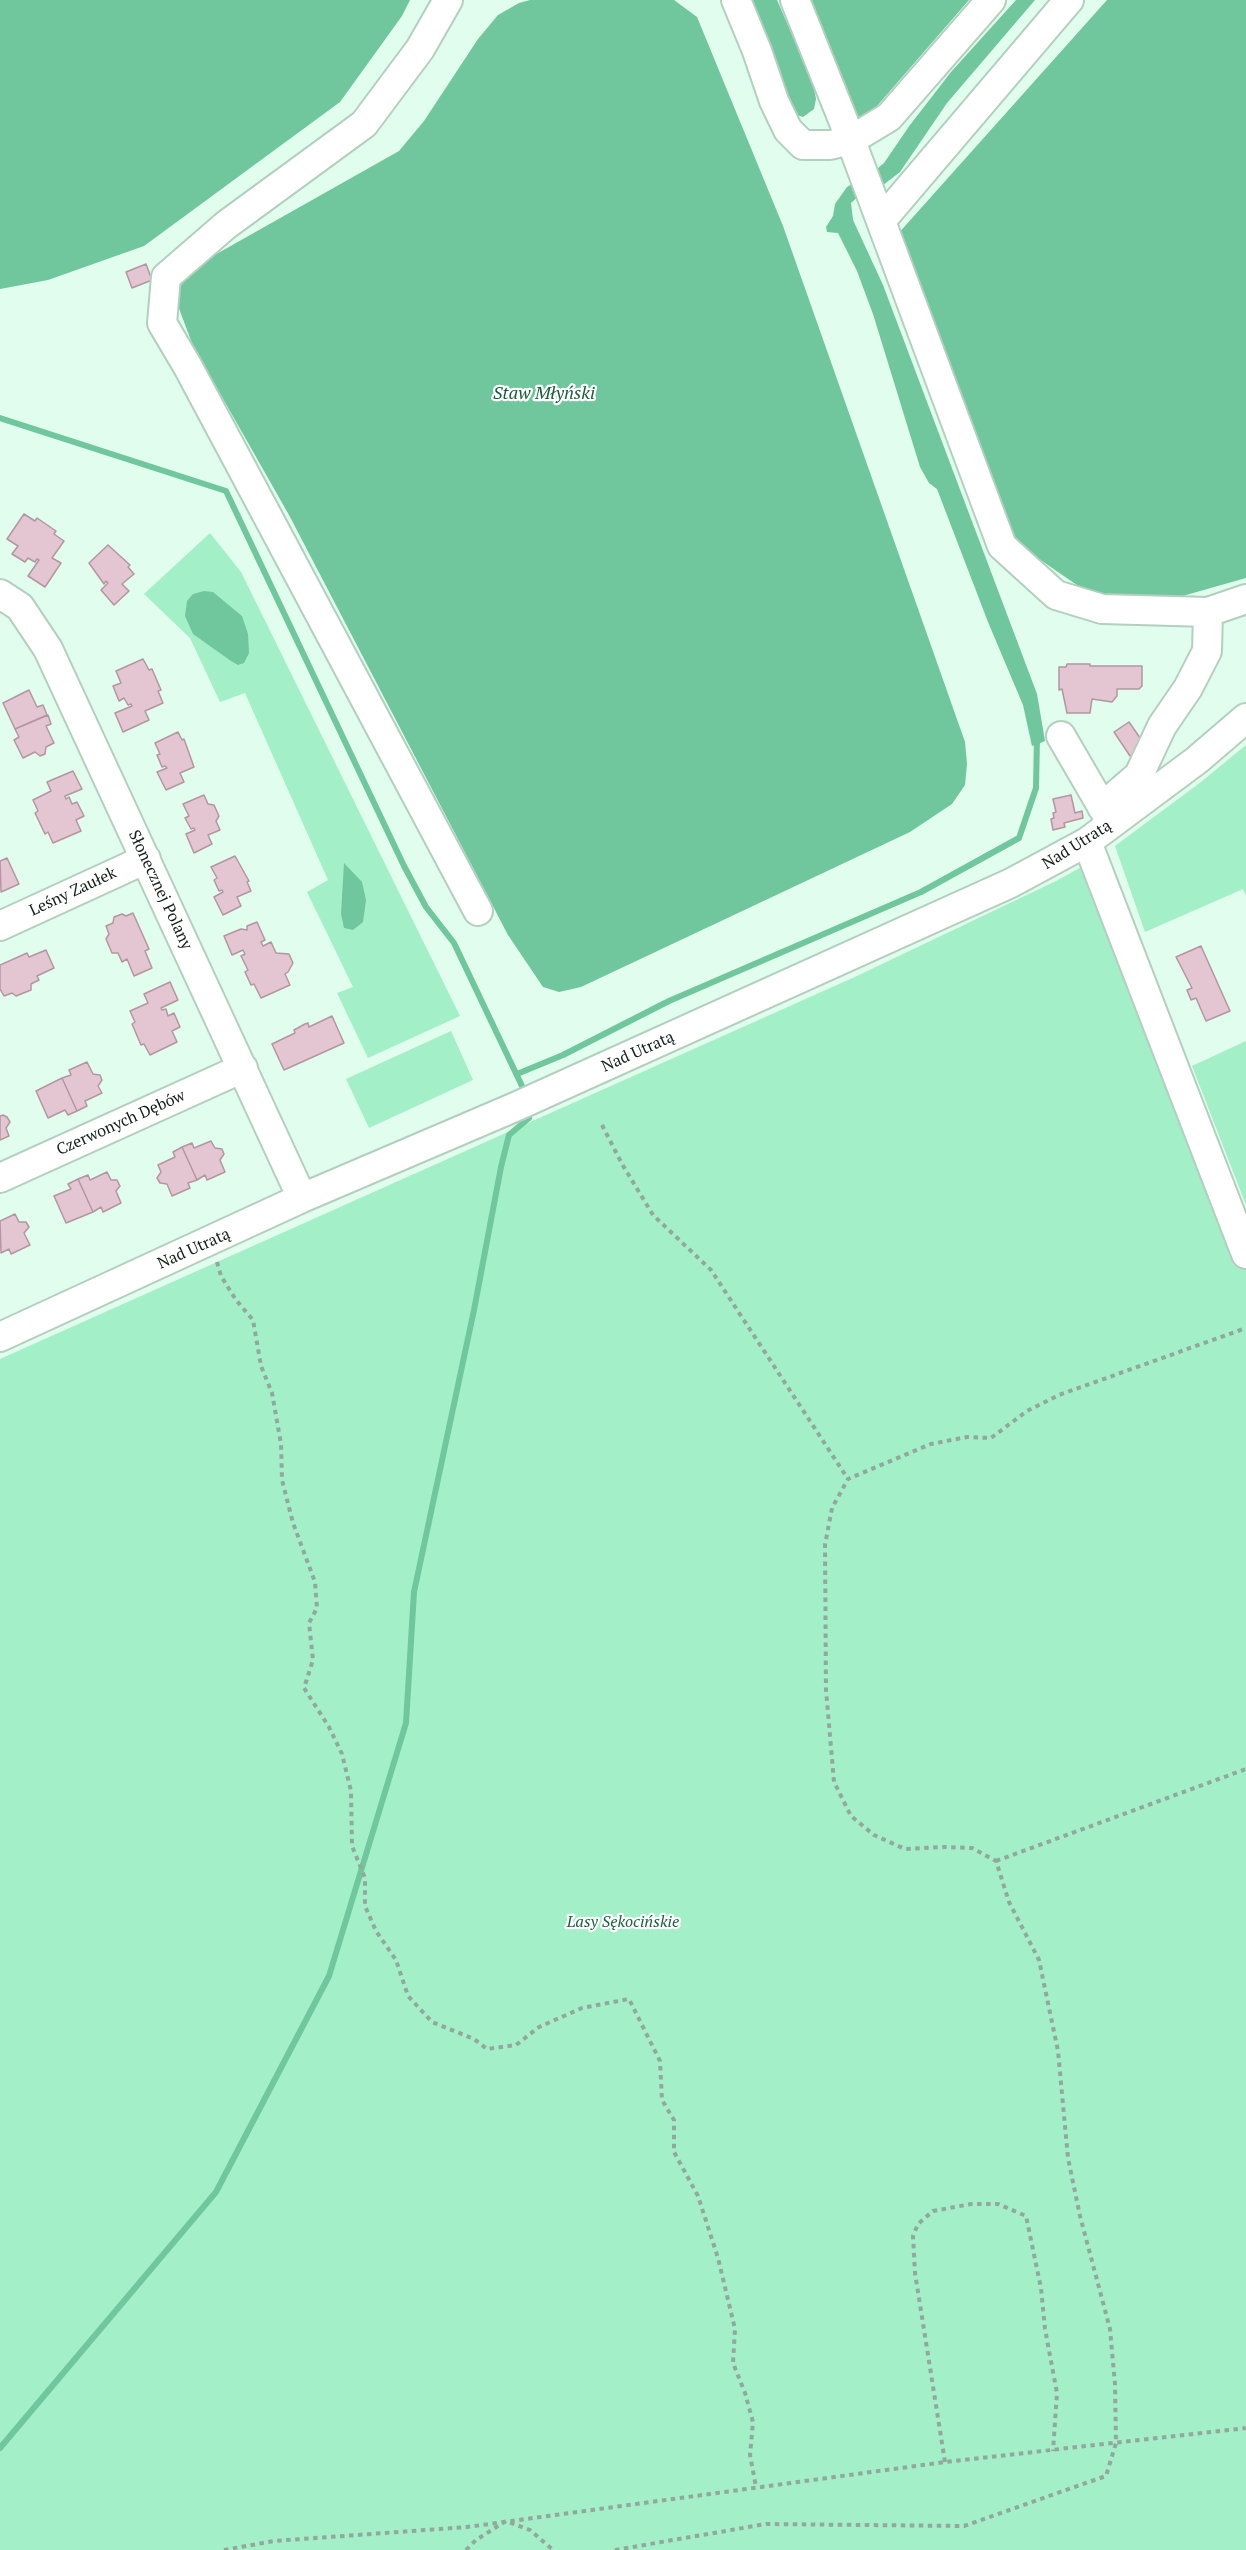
<!DOCTYPE html>
<meta charset="utf-8">
<style>
body{margin:0}
canvas{display:block;background:#e0fded}
</style>
<canvas width="1246" height="2550"></canvas>
<script>
const ctx = document.querySelector('canvas').getContext('2d');
ctx.lineJoin = 'round';
function paint(path, color) { ctx.fillStyle = color; ctx.fill(path, 'evenodd'); }
const toPath = rows => new Path2D(rows.map(r => 'M' + r).join(''));
function strokePath(path, color, width, dash) { ctx.strokeStyle = color; ctx.lineWidth = width; ctx.lineCap = dash ? 'butt' : 'round'; ctx.setLineDash(dash || []); ctx.stroke(path); }
function write(font, color, halo, rows, align = 'center') {
  ctx.font = font + ' "PT Serif",serif'; ctx.lineWidth = 4.5; ctx.setLineDash([]); ctx.textBaseline = 'middle'; ctx.strokeStyle = halo; ctx.fillStyle = color; for (const [text, x, y, turn = 0] of rows) {
    ctx.save(); ctx.translate(x, y); ctx.rotate((+turn || 0) * Math.PI / 180); ctx.textAlign = isNaN(turn) ? turn : align; if (halo) ctx.strokeText(text, 0, 0); ctx.fillText(text, 0, 0); ctx.restore();
  }
}
const green = toPath([
 [210,533,241,572,460,1016,368,1058,337,993,353,987,307,892,328,880,245,693,220,702,190,638,144,594],
 [1246,745,1246,896,1243,889,1145,932,1115,846,1201,782],
 [1087,864,1246,1270,1246,2550,0,2550,0,1359,857,976,1056,881],
 [451,1031,473,1080,369,1128,346,1079],
 [1246,1041,1246,1205,1192,1066]
]);
const water = toPath([
 [0,0,410,0,402,16,340,102,144,246,48,280,0,289],
 [530,0,674,0,697,17,783,226,965,742,967,764,965,785,952,804,910,832,581,987,559,992,543,987,508,935,289,515,193,346,177,303,176,289,181,279,197,265,399,151,424,121,478,39,498,15,519,3],
 [748,0,777,0,813,83,816,99,814,109,803,117,791,113],
 [807,0,969,0,857,129],
 [1016,0,1035,0,947,103,900,172,878,189,871,174,884,163,910,125,951,72],
 [1107,0,1246,0,1246,578,1179,597,1090,594,1010,539,897,235],
 [855,182,860,195,851,203,853,220,883,285,1037,694,1045,741,1038,744,1032,746,1023,705,988,622,937,489,929,483,920,467,873,314,857,271,838,233,827,232,826,227,833,216,835,204,847,187],
 [204,591,213,592,242,616,248,634,249,653,244,663,238,665,231,661,193,634,185,616,187,601,193,594],
 [344,863,362,882,366,900,363,922,353,930,344,928,341,914]
]);
const stream = toPath([
 [0,418,226,491,404,866,426,907,454,943,522,1086],
 [517,1074,563,1055,669,1001,921,892,1019,838,1036,788,1037,737],
 [0,2448,216,2192,329,1976,406,1723,414,1592,474,1310,501,1167,509,1135,529,1118]
]);
const building = toPath([
 [146,264,152,280,132,288,126,272,146,264],
 [24,514,35,521,37,518,56,531,54,534,64,541,52,558,61,563,45,587,28,576,39,560,37,559,35,562,28,558,25,562,12,554,18,546,7,539,24,514],
 [108,545,130,565,128,567,134,574,122,584,129,591,114,605,101,590,108,583,106,581,104,584,89,563,108,545],
 [143,659,149,670,152,669,161,690,158,691,163,703,145,711,149,720,123,732,115,713,132,706,131,704,128,705,124,698,119,701,113,686,121,683,116,671,143,659],
 [1067,664,1090,664,1090,666,1142,666,1142,686,1139,689,1117,689,1117,696,1112,702,1092,699,1090,713,1067,713,1062,689,1059,690,1059,667,1066,667,1067,664],
 [29,690,37,707,43,705,47,715,15,729,3,703,29,690],
 [48,715,51,724,46,726,54,743,46,747,45,754,40,756,35,752,23,758,14,740,19,737,15,729,48,715],
 [1129,722,1145,745,1130,756,1114,732,1129,722],
 [178,732,182,740,184,739,194,767,180,773,184,782,166,790,157,772,167,768,165,766,162,767,157,755,160,754,155,743,178,732],
 [73,771,82,789,65,796,66,799,69,797,72,804,77,802,84,816,76,820,81,831,53,843,48,832,45,834,35,813,38,811,33,800,51,791,47,782,73,771],
 [204,795,208,804,214,805,219,816,216,821,220,830,208,835,212,844,194,853,186,834,195,830,194,828,191,829,185,818,189,816,183,804,204,795],
 [1071,795,1075,813,1082,811,1083,818,1064,823,1065,827,1053,830,1051,819,1054,818,1053,813,1056,812,1053,799,1071,795],
 [235,856,249,881,247,882,251,891,237,897,241,906,223,915,214,897,223,892,222,890,219,891,214,880,217,878,211,867,235,856],
 [7,858,19,884,1,892,0,861,7,858],
 [133,913,149,949,145,951,152,968,134,976,127,959,122,962,118,953,112,953,106,939,109,934,106,926,113,923,114,917,122,914,126,916,133,913],
 [257,922,265,940,261,942,263,946,271,942,276,953,289,954,293,963,288,972,285,974,290,985,261,998,254,984,251,985,245,972,248,970,241,956,245,954,243,950,232,955,224,936,241,929,247,930,247,926,257,922],
 [1201,946,1230,1011,1206,1021,1196,998,1191,1000,1187,990,1192,988,1176,957,1201,946],
 [46,950,54,968,37,976,39,980,31,984,31,990,16,996,12,993,4,996,0,989,0,965,27,953,29,957,46,950],
 [170,982,178,1000,161,1008,162,1010,166,1009,168,1016,174,1013,180,1027,172,1031,177,1042,150,1055,144,1044,141,1045,132,1024,135,1022,130,1011,148,1003,144,994,170,982],
 [332,1016,344,1043,284,1070,272,1044,295,1033,294,1030,305,1024,308,1023,309,1027,332,1016],
 [87,1062,93,1074,100,1075,102,1080,98,1086,102,1093,85,1101,87,1106,77,1111,62,1078,71,1075,69,1070,87,1062],
 [62,1078,77,1111,68,1115,65,1110,48,1118,36,1091,62,1078],
 [3,1115,7,1117,10,1122,6,1128,9,1136,0,1140,0,1116,3,1115],
 [211,1141,215,1148,222,1149,224,1154,220,1160,225,1172,207,1180,205,1175,197,1180,182,1147,192,1143,194,1148,211,1141],
 [182,1147,197,1180,188,1183,190,1188,172,1196,167,1184,160,1183,157,1178,161,1172,158,1165,175,1157,173,1152,182,1147],
 [107,1172,111,1180,117,1180,120,1186,116,1191,121,1203,103,1212,101,1207,93,1212,78,1179,88,1175,90,1180,107,1172],
 [78,1179,93,1212,66,1223,54,1196,71,1189,68,1184,78,1179],
 [15,1214,19,1222,26,1222,29,1227,24,1233,30,1245,11,1254,9,1249,1,1253,0,1221,15,1214]
]);
const path = toPath([
 [602,1125,622,1164,653,1215,711,1270,848,1479],
 [217,1262,221,1276,236,1300,253,1320,261,1366,272,1393,281,1444,282,1480,293,1523,315,1582,317,1608,309,1623,313,1660,304,1688,329,1727,342,1754,351,1791,352,1846,365,1878,365,1906,376,1931,396,1960,408,1996,432,2022,474,2039,487,2049,516,2045,539,2027,582,2008,629,1999,660,2061,662,2100,674,2120,674,2152,698,2196,718,2258,735,2329,733,2363,745,2393,753,2422,750,2455,756,2487],
 [996,1861,1246,1769],
 [945,2462,915,2273,913,2236,918,2224,933,2211,971,2204,998,2204,1026,2216,1041,2288,1045,2329,1057,2393,1053,2451],
 [224,2550,274,2541,467,2527,945,2462,1246,2428],
 [466,2550,476,2540,506,2521,530,2530,553,2550],
 [615,2550,766,2524,964,2526,1106,2476,1116,2443,1115,2384,1110,2329,1080,2216,1068,2158,1058,2051,1039,1960,1009,1902,996,1861,972,1848,945,1847,905,1849,874,1835,851,1816,834,1782,826,1690,825,1545,832,1508,848,1479,931,1444,967,1437,991,1438,1027,1411,1059,1395,1246,1328]
]);
const minor = toPath([
 [448,0,420,49,364,124,226,225,166,277,162,323,188,367,478,911],
 [736,0,757,51,774,101,788,130,803,145,830,145,851,140,889,117,991,0],
 [795,0,847,130,1002,546,1056,595,1102,609,1208,612,1246,599],
 [881,221,1069,0],
 [0,594,20,607,48,649,302,1198],
 [1061,736,1111,822],
 [1102,807,1139,775,1162,726,1188,688,1207,651,1208,612],
 [1087,842,1246,1254],
 [0,926,146,859],
 [0,1178,243,1068],
 [0,1337,302,1198,515,1107,1011,883,1087,842,1197,760,1246,718]
]);
const streetNames = [
 ["Nad Utratą",1077,845,-32],
 ["Słonecznej Polany",160,890,65],
 ["Leśny Zaułek",73,892,-25],
 ["Nad Utratą",638,1052,-24],
 ["Czerwonych Dębów",121,1123,-24],
 ["Nad Utratą",194,1249,-24]
];
const parkNames = [
 ["Lasy Sękocińskie",623,1922]
];
const waterNames = [
 ["Staw Młyński",544,394]
];
paint(green, '#a3efc8');
paint(water, '#70c69d');
strokePath(stream, '#70c69d', 6);
paint(building, '#e3c6d1');
strokePath(building, '#b396a1', 1.5);
strokePath(minor, '#b3cfbf', 32);
strokePath(path, '#92a89c', 4, [4.5, 4.5]);
strokePath(minor, '#fff', 28);
write('16px', '#151f19', '#fff', streetNames);
write('italic 16px', '#1f6044', '#fff', parkNames);
write('italic 18px', '#1b5c40', '#fff', waterNames);
</script>
